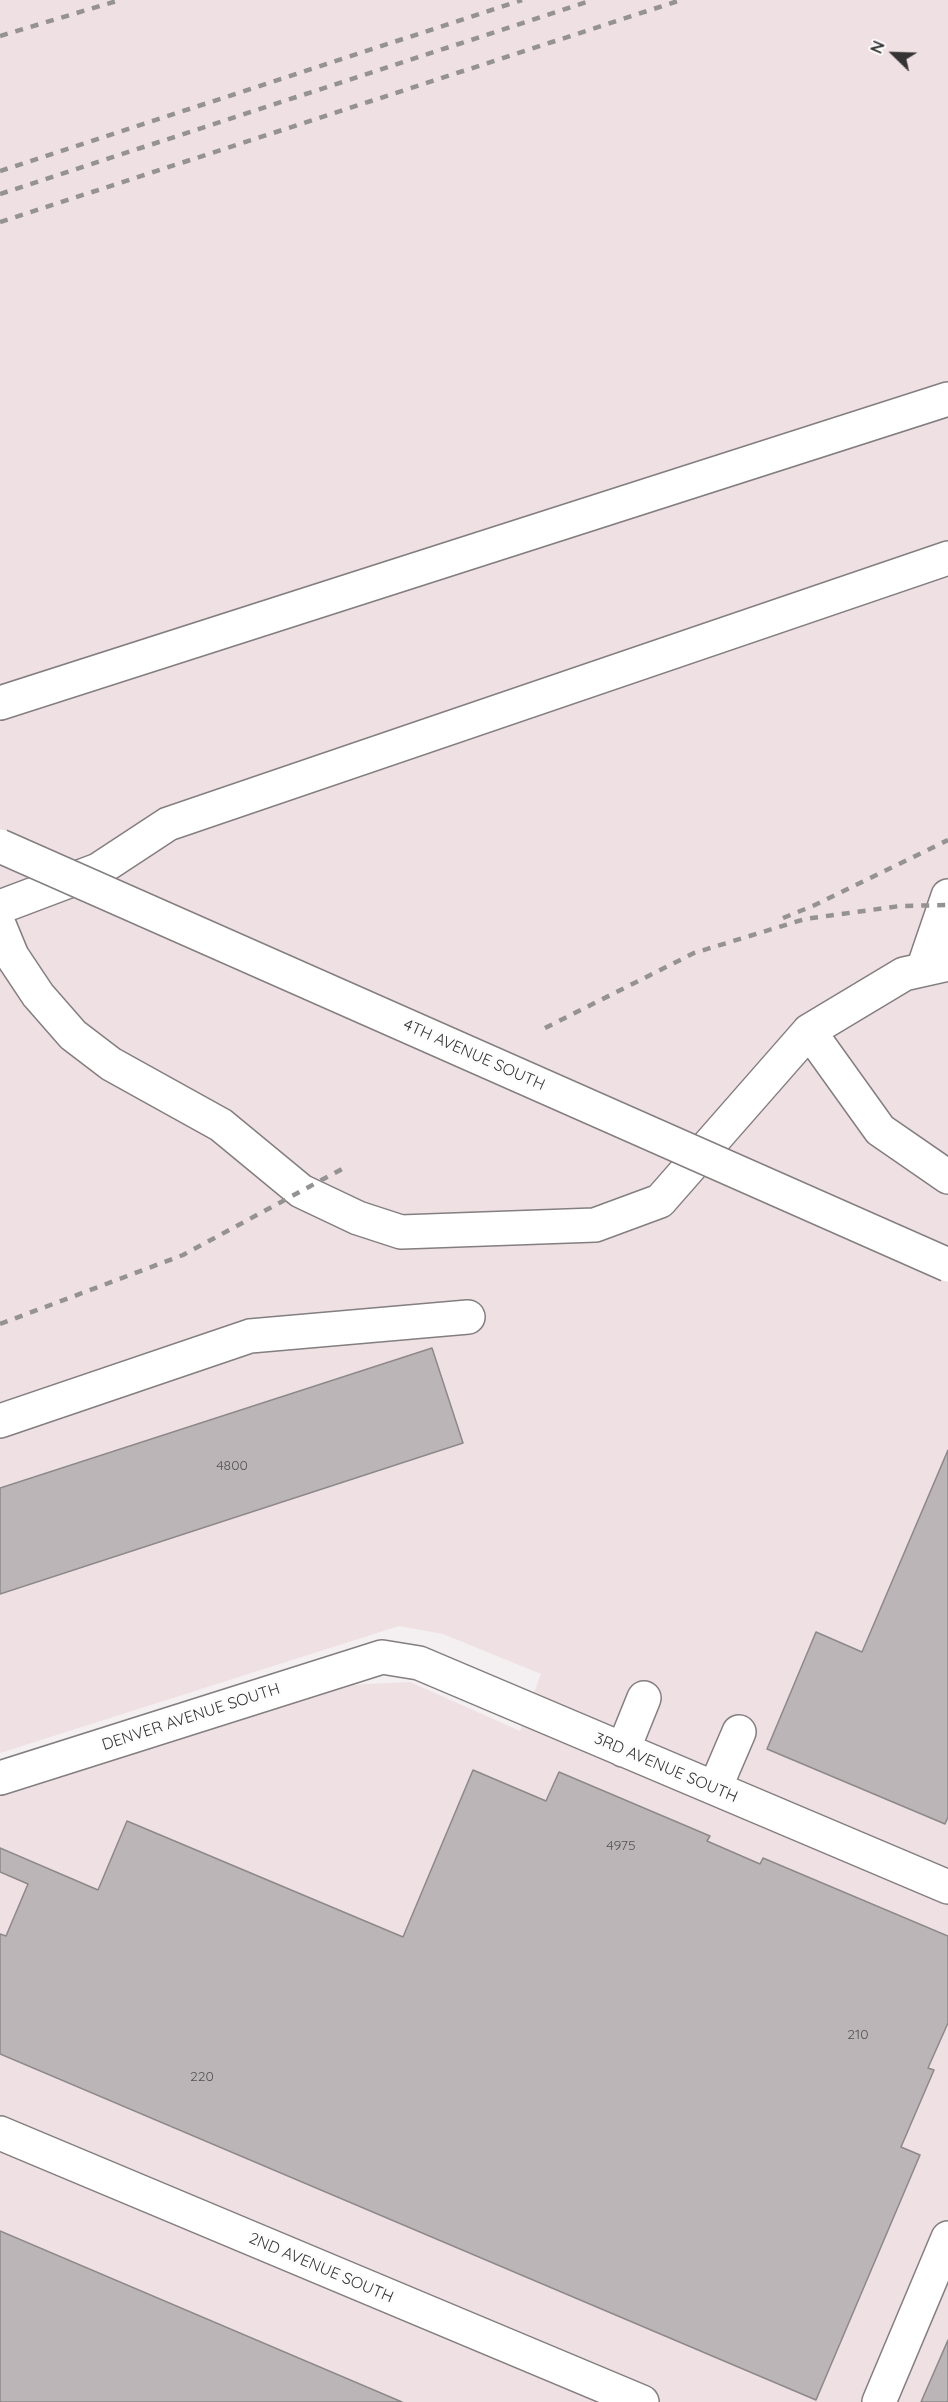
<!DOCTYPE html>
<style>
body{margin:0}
#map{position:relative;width:948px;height:2402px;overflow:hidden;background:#f4eff0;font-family:Quicksand,sans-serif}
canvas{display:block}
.north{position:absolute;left:864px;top:24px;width:60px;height:60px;-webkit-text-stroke:4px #fefdfe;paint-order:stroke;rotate:293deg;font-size:16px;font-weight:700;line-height:24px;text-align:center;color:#353334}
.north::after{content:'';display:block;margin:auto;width:21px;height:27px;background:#353334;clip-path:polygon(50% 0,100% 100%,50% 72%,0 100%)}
</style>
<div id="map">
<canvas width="948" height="2402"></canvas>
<div class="north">N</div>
</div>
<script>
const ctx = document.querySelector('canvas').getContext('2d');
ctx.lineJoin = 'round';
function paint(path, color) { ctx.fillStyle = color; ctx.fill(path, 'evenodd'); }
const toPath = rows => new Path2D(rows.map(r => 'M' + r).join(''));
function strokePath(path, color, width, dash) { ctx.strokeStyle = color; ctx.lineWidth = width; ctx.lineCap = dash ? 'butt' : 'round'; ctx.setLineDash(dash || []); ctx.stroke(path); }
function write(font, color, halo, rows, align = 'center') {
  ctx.font = font + ' Quicksand,sans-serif'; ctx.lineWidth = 5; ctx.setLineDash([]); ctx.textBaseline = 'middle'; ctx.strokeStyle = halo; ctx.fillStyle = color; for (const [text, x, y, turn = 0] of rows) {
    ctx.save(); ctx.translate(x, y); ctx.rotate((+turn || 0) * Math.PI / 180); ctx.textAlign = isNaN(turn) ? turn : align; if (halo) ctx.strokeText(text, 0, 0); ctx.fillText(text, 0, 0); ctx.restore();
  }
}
const built = toPath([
 [0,0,948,0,948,2402,0,2402,0,1795,348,1685,410,1682,520,1731,541,1674,443,1634,399,1626,0,1753]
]);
const building = toPath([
 [432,1348,463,1443,0,1594,0,1488,432,1348],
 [948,1450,948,1817,945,1824,767,1749,816,1632,862,1652,948,1450],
 [473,1770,546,1801,559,1772,710,1836,707,1841,760,1864,763,1858,948,1936,948,2023,928,2068,934,2070,901,2147,920,2155,816,2400,0,2054,0,1934,6,1936,28,1884,0,1872,0,1848,98,1890,127,1821,403,1937,473,1770],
 [0,2231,402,2402,0,2402,0,2231],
 [948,2340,948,2402,921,2402,948,2340]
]);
const minor = toPath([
 [0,703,948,399],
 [0,907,98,870,168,824,948,558],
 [0,927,12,956,38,995,73,1035,111,1064,221,1125,301,1191,358,1218,401,1232,595,1225,660,1201,809,1031,904,974,948,964],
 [923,969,948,896],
 [809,1031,880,1130,948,1177],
 [0,1421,250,1336,468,1317],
 [623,1750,644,1698],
 [0,1778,382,1657,419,1663,948,1887],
 [715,1788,739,1732],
 [0,2133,642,2402],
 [879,2402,948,2238]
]);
const rail = toPath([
 [0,36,120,0],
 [0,171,522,0],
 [0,194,593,0],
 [0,222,681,0],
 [783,918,815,905,948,840],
 [545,1028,694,953,805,919,900,906,948,905],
 [0,1324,183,1255,342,1169]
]);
const majorBridge = toPath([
 [0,846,948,1265]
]);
const numberNames = [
 ["4800",232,1466],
 ["4975",621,1846],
 ["210",858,2035],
 ["220",202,2077]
];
const streetNames = [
 ["4TH AVENUE SOUTH",474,1055,24],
 ["DENVER AVENUE SOUTH",191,1717,-18],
 ["3RD AVENUE SOUTH",666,1768,23],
 ["2ND AVENUE SOUTH",321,2268,23]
];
paint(built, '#efe0e4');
paint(building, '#bbb5b7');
strokePath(building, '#8d888a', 1.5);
strokePath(minor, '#837e80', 36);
strokePath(minor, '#fff', 33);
strokePath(rail, '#959293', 4.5, [8, 8]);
strokePath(majorBridge, '#837e80', 36, []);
strokePath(majorBridge, '#fff', 33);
write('14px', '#565455', null, numberNames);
write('16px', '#353334', '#fefdfe', streetNames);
</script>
